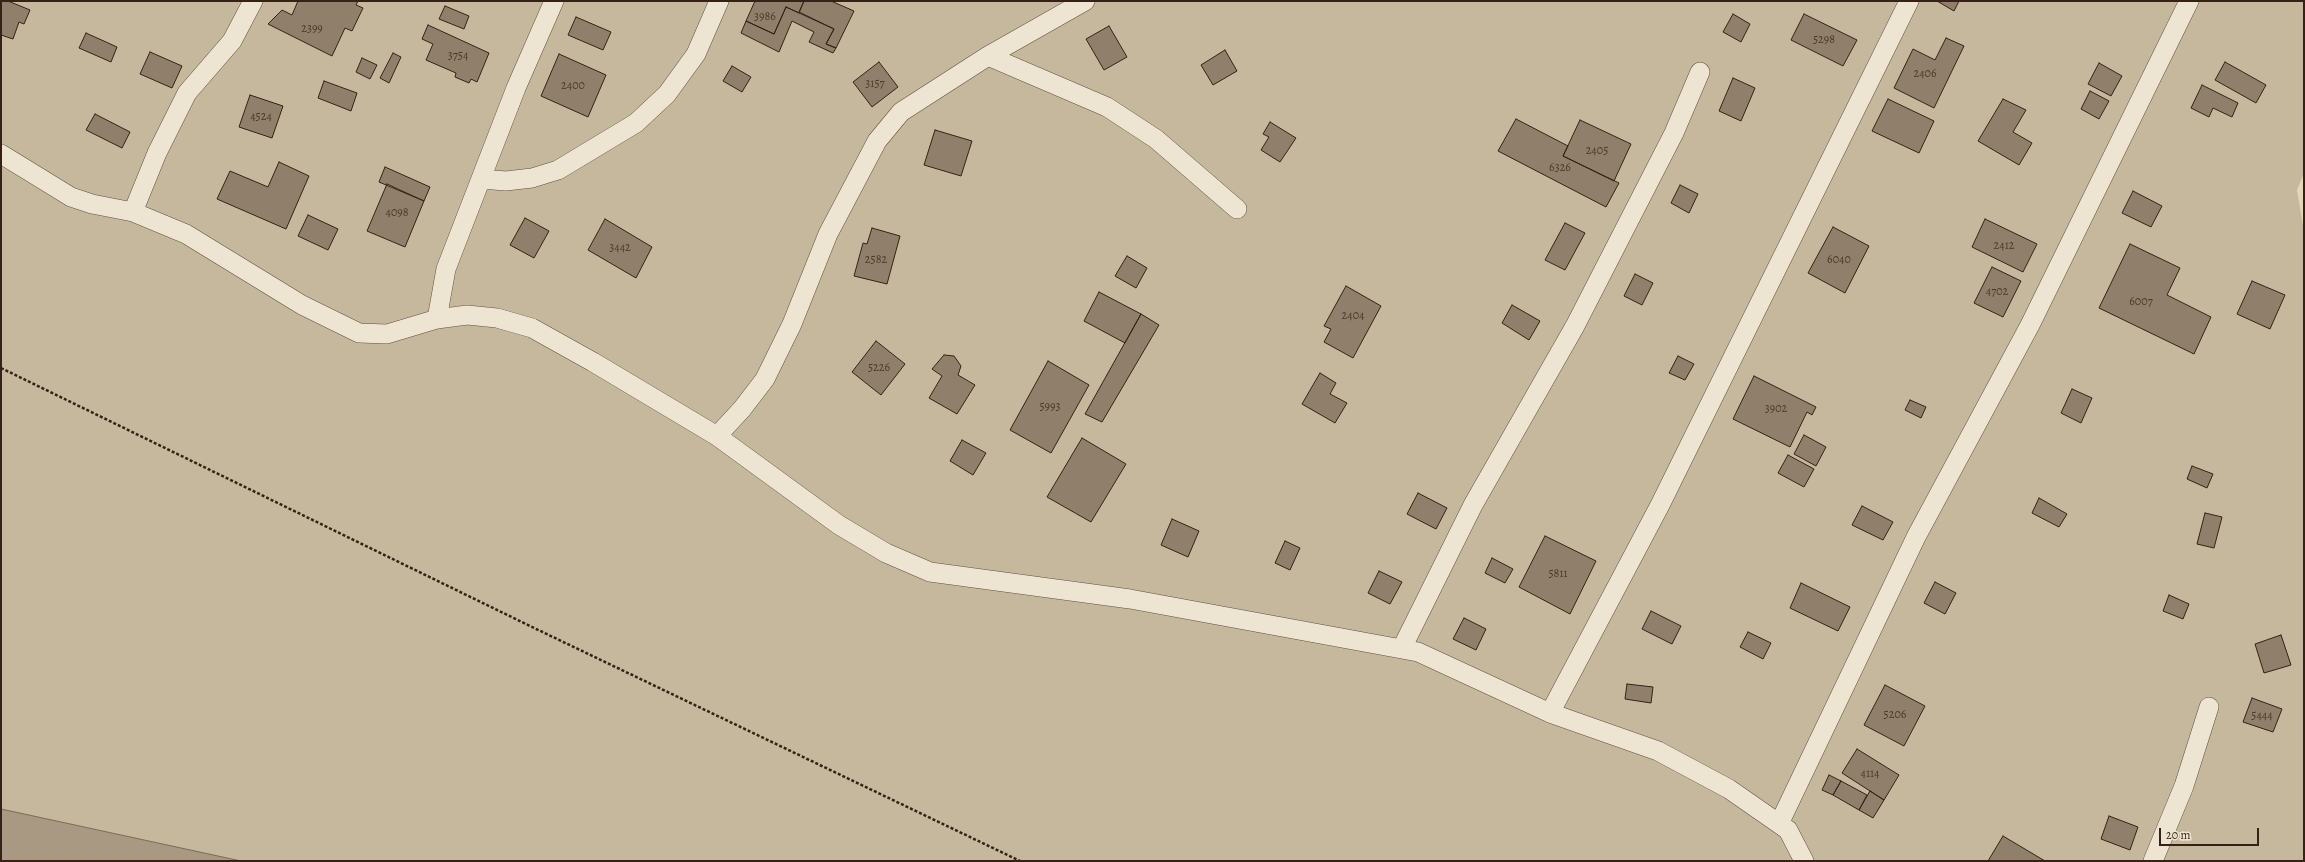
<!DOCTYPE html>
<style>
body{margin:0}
#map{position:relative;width:2305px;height:862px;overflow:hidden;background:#e3d7b9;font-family:Alegreya,serif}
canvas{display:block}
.frame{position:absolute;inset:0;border:2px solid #372116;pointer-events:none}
.scale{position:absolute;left:2159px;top:828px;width:100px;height:18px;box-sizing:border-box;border:2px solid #372116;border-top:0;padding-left:5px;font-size:12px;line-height:14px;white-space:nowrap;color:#372116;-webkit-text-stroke:3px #ede5d2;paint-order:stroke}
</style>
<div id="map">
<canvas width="2305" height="862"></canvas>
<div class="frame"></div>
<div class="scale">20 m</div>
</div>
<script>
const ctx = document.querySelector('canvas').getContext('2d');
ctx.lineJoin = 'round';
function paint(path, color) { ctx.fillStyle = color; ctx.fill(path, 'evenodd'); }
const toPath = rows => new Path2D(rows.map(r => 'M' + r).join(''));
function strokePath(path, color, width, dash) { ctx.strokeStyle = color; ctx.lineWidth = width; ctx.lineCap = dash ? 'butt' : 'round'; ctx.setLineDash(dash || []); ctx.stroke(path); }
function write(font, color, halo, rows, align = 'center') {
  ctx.font = font + ' Alegreya,serif'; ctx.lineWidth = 3.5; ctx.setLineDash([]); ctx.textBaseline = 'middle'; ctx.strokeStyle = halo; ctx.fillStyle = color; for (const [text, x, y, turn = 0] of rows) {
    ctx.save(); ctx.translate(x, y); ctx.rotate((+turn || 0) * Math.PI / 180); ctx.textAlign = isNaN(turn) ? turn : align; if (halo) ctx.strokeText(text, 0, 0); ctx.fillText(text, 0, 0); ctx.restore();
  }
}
const green = toPath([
 [1,1,2304,1,2304,173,2297,190,2304,232,2304,861,241,861,1,809]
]);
const water = toPath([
 [1,809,241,861,1,861,1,809]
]);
const building = toPath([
 [1,1,8,1,30,10,24,24,19,22,13,39,1,35,1,1],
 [298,1,358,1,356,5,363,8,352,31,345,28,332,56,268,24,282,10,292,15,298,1],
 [755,1,804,1,799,13,786,7,774,34,746,21,755,1],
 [804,1,831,1,854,11,836,48,826,44,834,29,799,12,804,1],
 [1937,1,1959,1,1954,11,1937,1],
 [445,6,469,16,464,29,439,19,445,6],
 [786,7,834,29,826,44,836,48,833,53,809,42,814,32,792,21,779,52,741,33,746,21,774,34,786,7],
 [1733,14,1750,24,1741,42,1723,32,1733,14],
 [1804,14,1857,40,1843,66,1791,40,1804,14],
 [576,17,611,32,603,50,568,35,576,17],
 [428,25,489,53,477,82,471,79,469,83,455,77,456,73,426,60,433,44,422,39,428,25],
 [1109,26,1127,57,1104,70,1086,39,1109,26],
 [86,33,117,47,111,62,79,48,86,33],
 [1946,38,1964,46,1934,108,1894,88,1913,49,1935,60,1946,38],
 [1225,50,1237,71,1213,85,1201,65,1225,50],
 [150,52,182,66,172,88,140,74,150,52],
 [393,53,401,57,389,83,380,78,393,53],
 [559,54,606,75,588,117,541,96,559,54],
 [362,58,377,65,370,79,356,72,362,58],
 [879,62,898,87,872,107,853,82,879,62],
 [2225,62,2266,85,2256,103,2215,80,2225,62],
 [2099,63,2122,76,2111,96,2088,84,2099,63],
 [732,66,751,77,742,92,723,81,732,66],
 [1733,78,1755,88,1741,121,1719,111,1733,78],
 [324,81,357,93,351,111,318,98,324,81],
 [2202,85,2238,103,2232,117,2213,108,2209,117,2191,108,2202,85],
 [2090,91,2109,101,2099,119,2081,109,2090,91],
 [250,95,283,106,272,138,239,127,250,95],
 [1888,99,1934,121,1919,153,1872,131,1888,99],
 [2003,99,2026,110,2013,132,2032,143,2019,165,1978,141,2003,99],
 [95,114,130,132,122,148,86,130,95,114],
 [1516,119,1568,146,1563,156,1619,183,1606,207,1498,151,1516,119],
 [1580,120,1631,144,1614,181,1563,156,1580,120],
 [1270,122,1296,138,1280,162,1261,150,1269,137,1263,134,1270,122],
 [935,130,972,141,961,176,924,165,935,130],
 [279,162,309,176,286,229,217,199,230,171,268,187,279,162],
 [385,167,430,187,424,201,379,182,385,167],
 [387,184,424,201,405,247,367,231,387,184],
 [1680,185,1698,194,1689,213,1671,203,1680,185],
 [2133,191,2162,206,2151,227,2122,213,2133,191],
 [308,215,338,229,328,250,298,236,308,215],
 [525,218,549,231,534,258,510,245,525,218],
 [605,219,652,247,636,278,588,250,605,219],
 [1985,219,2037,244,2023,272,1972,247,1985,219],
 [1565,223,1585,233,1565,270,1545,260,1565,223],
 [1833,227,1869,246,1845,293,1808,273,1833,227],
 [872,228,900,236,887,284,854,276,863,243,867,244,872,228],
 [2130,244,2180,268,2167,295,2211,317,2194,354,2099,308,2130,244],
 [1127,256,1147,268,1136,288,1115,276,1127,256],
 [1992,267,2021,281,2003,317,1974,303,1992,267],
 [1635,274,1653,283,1642,305,1624,296,1635,274],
 [2252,281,2285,295,2270,329,2237,314,2252,281],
 [1346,286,1381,306,1353,358,1324,342,1331,329,1324,326,1346,286],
 [1099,292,1141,314,1125,343,1084,321,1099,292],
 [1512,305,1540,321,1529,340,1502,323,1512,305],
 [1141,314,1159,325,1102,422,1085,414,1141,314],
 [876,341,905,364,881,395,852,372,876,341],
 [944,355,954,356,961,366,958,375,975,385,957,414,929,398,942,376,932,369,944,355],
 [1678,356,1694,364,1685,380,1669,373,1678,356],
 [1048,361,1089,385,1051,453,1010,430,1048,361],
 [1320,373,1336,383,1330,394,1347,403,1335,423,1302,404,1320,373],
 [1754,376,1816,407,1812,415,1807,412,1790,447,1733,419,1754,376],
 [2072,389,2092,398,2081,423,2061,413,2072,389],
 [1910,400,1926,407,1921,418,1905,410,1910,400],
 [1804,435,1826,447,1816,466,1794,454,1804,435],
 [1082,438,1126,464,1091,522,1047,497,1082,438],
 [962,440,986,453,973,475,950,461,962,440],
 [1788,455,1814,469,1804,487,1778,473,1788,455],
 [2192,466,2213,474,2207,488,2187,479,2192,466],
 [1418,493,1447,508,1436,529,1407,514,1418,493],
 [2039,498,2067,514,2059,527,2032,513,2039,498],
 [1862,506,1893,522,1883,540,1852,525,1862,506],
 [2205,513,2222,517,2214,548,2197,544,2205,513],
 [1172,519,1199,531,1188,557,1161,545,1172,519],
 [1545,536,1596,561,1570,614,1519,587,1545,536],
 [1285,541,1300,548,1290,570,1275,563,1285,541],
 [1492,558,1513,569,1505,583,1485,573,1492,558],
 [1379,571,1402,582,1390,604,1368,593,1379,571],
 [1935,582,1956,593,1945,614,1924,603,1935,582],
 [1801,583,1850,607,1838,631,1790,608,1801,583],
 [2169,595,2189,604,2183,619,2163,611,2169,595],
 [1651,611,1681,626,1672,644,1642,629,1651,611],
 [1464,618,1486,629,1476,650,1453,639,1464,618],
 [1748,632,1771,643,1763,659,1740,647,1748,632],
 [2281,635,2291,665,2264,673,2255,644,2281,635],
 [1627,684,1653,687,1651,703,1625,699,1627,684],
 [1885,685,1925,706,1904,746,1864,725,1885,685],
 [2252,698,2282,709,2273,732,2243,722,2252,698],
 [1857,749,1899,775,1884,800,1842,773,1857,749],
 [1829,775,1841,781,1833,795,1822,790,1829,775],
 [1841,781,1867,795,1859,810,1833,795,1841,781],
 [1870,791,1884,800,1873,818,1859,810,1870,791],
 [2109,816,2138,827,2130,850,2101,839,2109,816],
 [2003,836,2045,861,1988,861,2003,836]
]);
const path = toPath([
 [1,368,530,626,1020,861]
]);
const service = toPath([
 [988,56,1107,107,1156,139,1237,209],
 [1,154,71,197,92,204,133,212,186,234,302,305,359,333,387,334,437,319,467,315,497,318,532,328,593,362,717,436,839,525,886,553,930,572,1130,599,1418,652,1550,713,1658,751,1729,789,1788,830,1804,861],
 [481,179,506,181,532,178,558,170,636,123,667,94,696,54,719,1],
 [133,212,157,153,187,93,232,41,253,1],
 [437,319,446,269,516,88,554,1],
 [717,436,742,409,765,379,792,324,828,234,877,141,901,112,988,56,1085,1],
 [1402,648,1473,505,1575,326,1674,133,1700,72],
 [1550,713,1660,505,1909,1],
 [1779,824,1916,537,2030,325,2189,1],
 [2153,861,2184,786,2209,707]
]);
const numberNames = [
 ["3986",765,17],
 ["2399",312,29],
 ["5298",1824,40],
 ["3754",458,56],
 ["2406",1925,74],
 ["3157",875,84],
 ["2400",573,86],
 ["4524",261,117],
 ["2405",1597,151],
 ["6326",1560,168],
 ["4098",397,213],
 ["2412",2004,246],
 ["3442",620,248],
 ["2582",876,260],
 ["6040",1839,260],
 ["4702",1997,292],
 ["6007",2141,302],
 ["2404",1353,316],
 ["5226",879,368],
 ["5993",1050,407],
 ["3902",1776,409],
 ["5811",1558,574],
 ["5206",1895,715],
 ["5444",2262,716],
 ["4114",1870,774]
];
paint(green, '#c6b89d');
paint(water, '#a99982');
strokePath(water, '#7b6957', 1);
paint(building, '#90806b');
strokePath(building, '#372116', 1);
strokePath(service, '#624e3f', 20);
strokePath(path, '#372116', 2.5, [3, 2]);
strokePath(service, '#ede5d2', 19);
write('12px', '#4d392b', null, numberNames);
</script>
